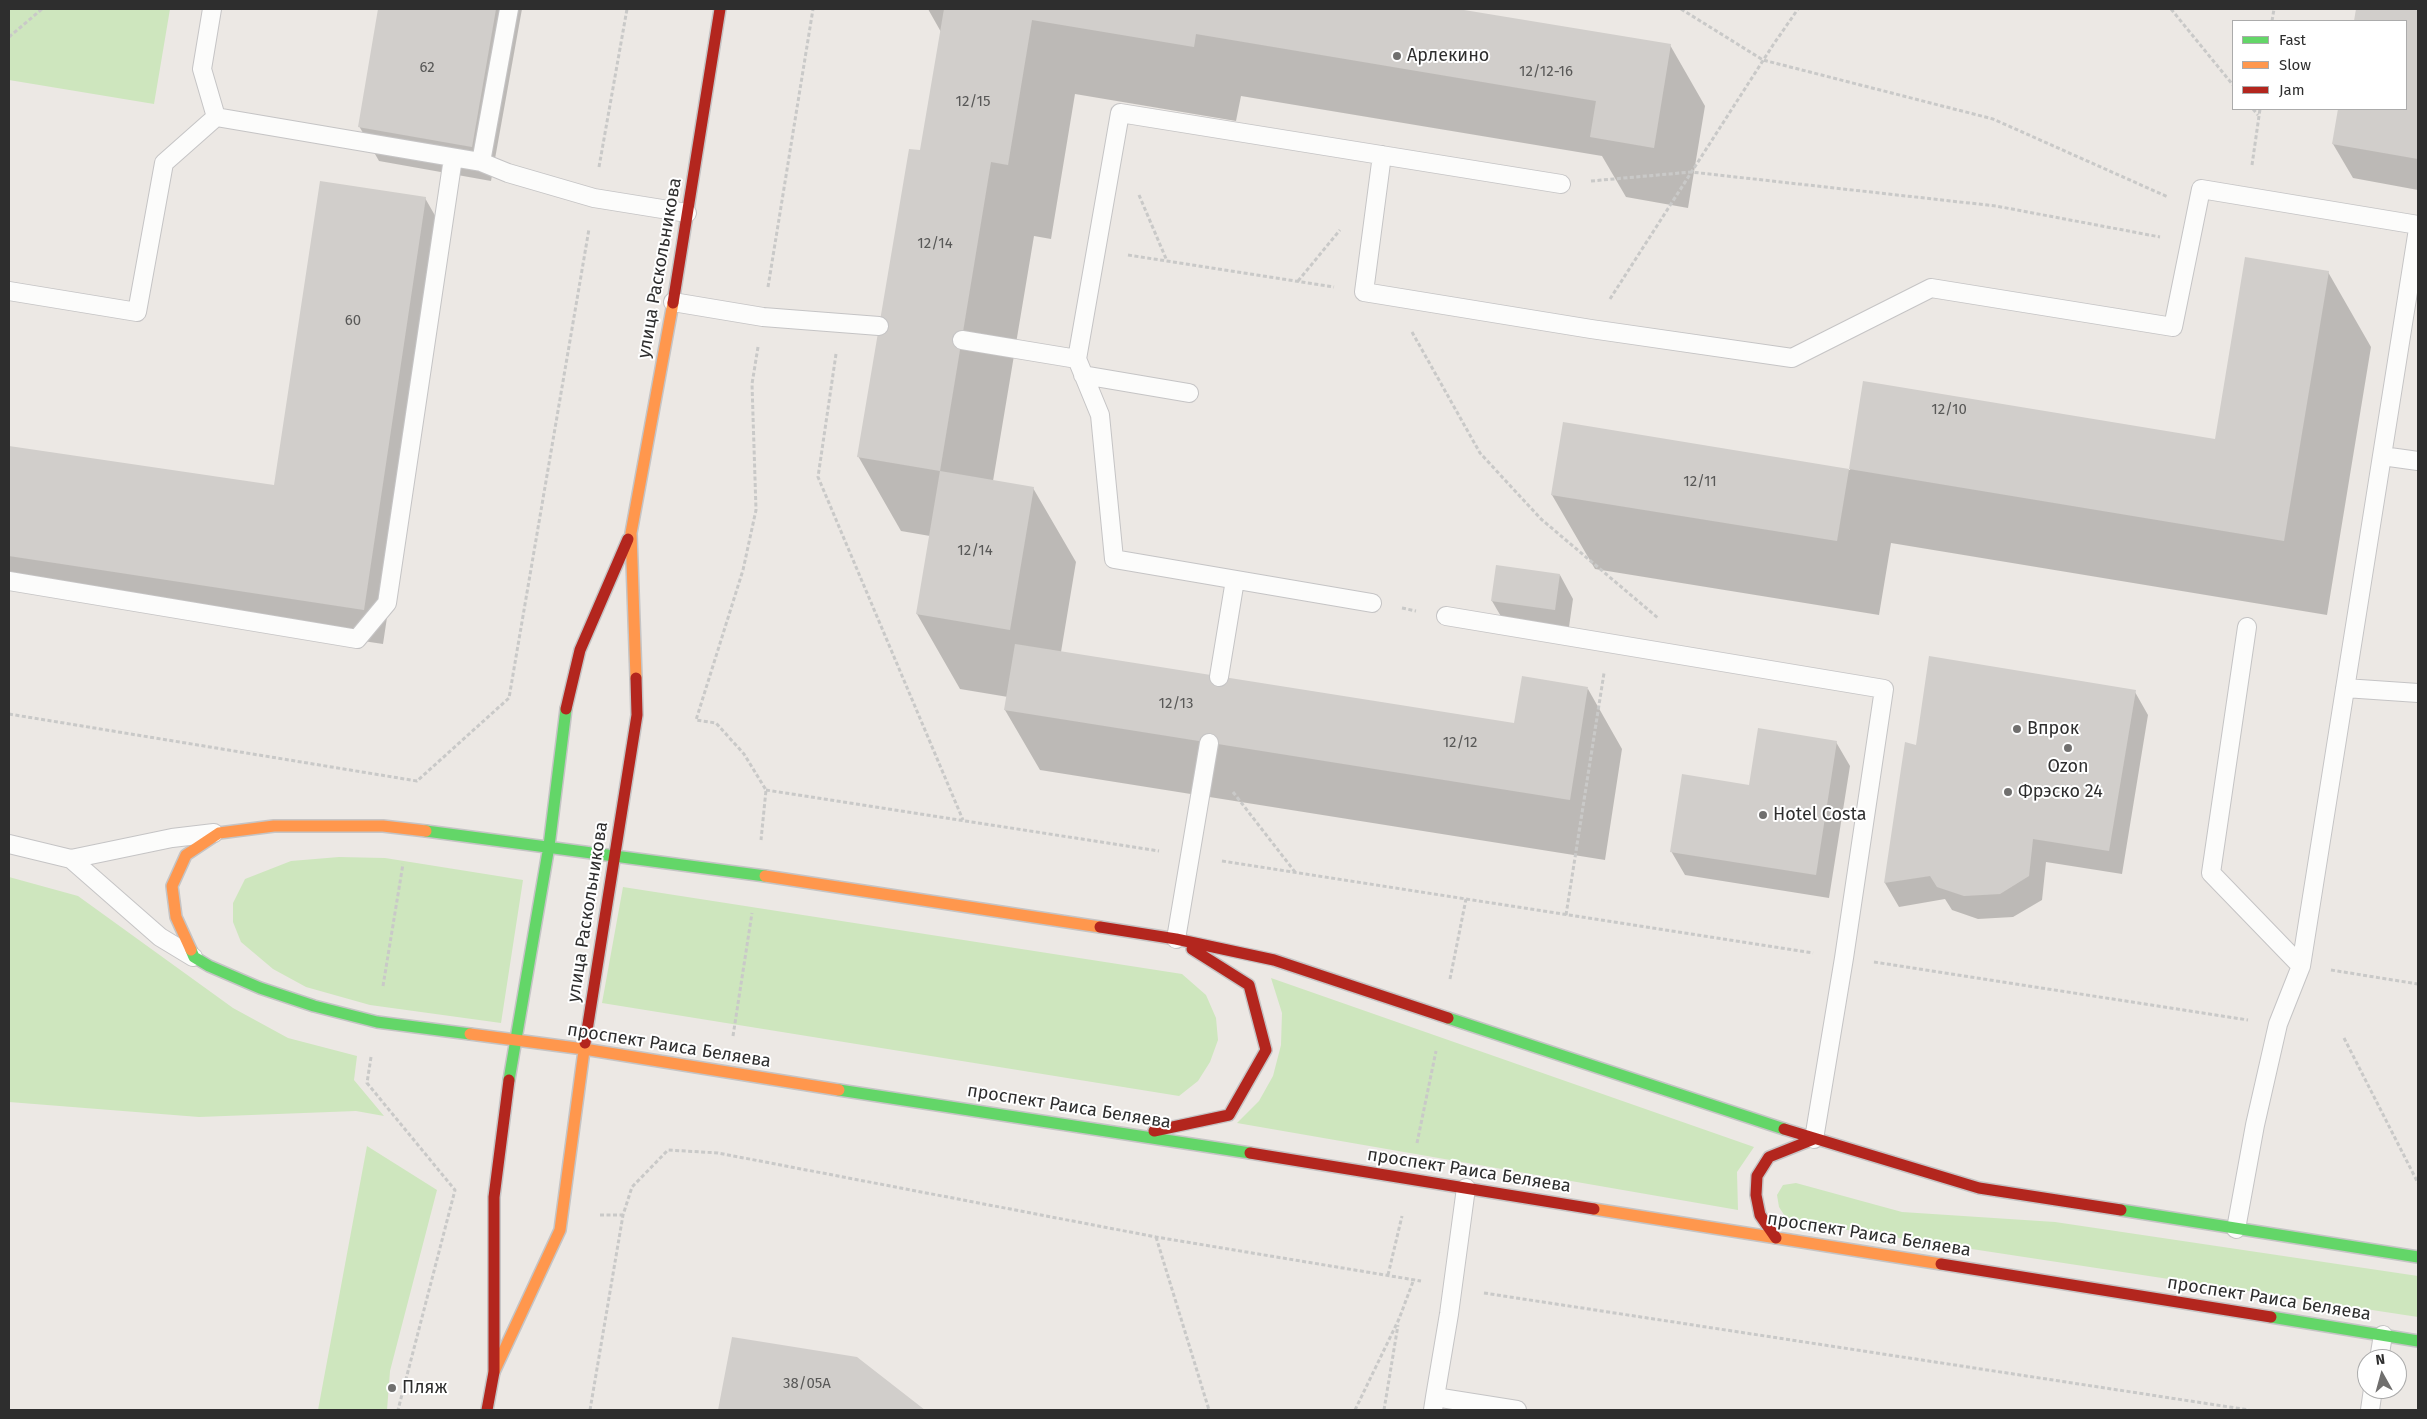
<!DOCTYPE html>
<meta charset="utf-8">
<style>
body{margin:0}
#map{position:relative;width:2427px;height:1419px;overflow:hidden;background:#ece8e4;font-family:"Fira Sans",sans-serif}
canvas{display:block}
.frame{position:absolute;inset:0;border:10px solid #2e2e2e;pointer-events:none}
.legend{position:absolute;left:2232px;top:20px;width:175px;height:90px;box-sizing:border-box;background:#fff;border:1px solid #ababab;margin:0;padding:6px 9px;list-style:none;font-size:15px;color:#2e2e2e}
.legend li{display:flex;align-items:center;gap:10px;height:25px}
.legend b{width:25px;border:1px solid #ababab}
.north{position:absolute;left:2357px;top:1349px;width:50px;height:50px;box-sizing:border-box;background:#fff;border:1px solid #ababab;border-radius:50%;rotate:353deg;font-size:14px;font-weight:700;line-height:20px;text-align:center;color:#2e2e2e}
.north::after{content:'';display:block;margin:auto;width:18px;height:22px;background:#706f6e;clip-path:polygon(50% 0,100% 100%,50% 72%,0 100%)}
</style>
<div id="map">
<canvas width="2427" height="1419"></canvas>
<div class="frame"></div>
<ul class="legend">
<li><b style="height:6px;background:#63d668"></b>Fast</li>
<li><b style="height:6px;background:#ff974d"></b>Slow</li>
<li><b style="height:6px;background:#b3261e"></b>Jam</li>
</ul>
<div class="north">N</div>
</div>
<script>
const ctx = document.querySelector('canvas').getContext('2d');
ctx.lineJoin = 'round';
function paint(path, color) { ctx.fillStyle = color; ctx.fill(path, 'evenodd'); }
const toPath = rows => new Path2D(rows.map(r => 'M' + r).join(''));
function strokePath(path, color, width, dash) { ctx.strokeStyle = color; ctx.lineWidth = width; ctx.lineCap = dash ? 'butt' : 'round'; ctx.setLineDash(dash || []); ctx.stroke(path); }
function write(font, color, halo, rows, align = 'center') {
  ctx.font = font + ' "Fira Sans",sans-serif'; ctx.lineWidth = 4; ctx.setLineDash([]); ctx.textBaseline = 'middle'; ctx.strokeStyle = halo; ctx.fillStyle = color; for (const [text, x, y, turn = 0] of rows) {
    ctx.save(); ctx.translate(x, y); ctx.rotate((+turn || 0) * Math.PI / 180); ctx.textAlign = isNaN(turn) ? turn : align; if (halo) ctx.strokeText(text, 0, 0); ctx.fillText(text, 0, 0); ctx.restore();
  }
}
const green = toPath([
 [9,9,170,9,154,104,9,80],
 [339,857,385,858,523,880,501,1023,370,1005,306,987,273,969,241,942,233,922,233,903,245,879,291,861],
 [9,877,78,896,233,1008,288,1038,357,1056,354,1080,384,1116,356,1111,199,1117,9,1102],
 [623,887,1182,974,1206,995,1216,1018,1218,1040,1210,1062,1198,1081,1179,1096,602,1003],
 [1271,978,1754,1147,1737,1172,1738,1210,1237,1123,1259,1101,1273,1076,1281,1045,1282,1013],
 [367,1146,437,1190,390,1371,387,1410,318,1410],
 [1796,1183,1902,1212,2055,1222,2418,1276,2418,1317,1788,1221,1779,1207,1777,1195,1783,1185]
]);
const shadow = toPath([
 [380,9,522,9,491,181,379,161,359,126],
 [928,9,1450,9,1670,45,1705,106,1688,208,1626,197,1602,156,1241,96,1236,121,1075,94,1051,239,1034,236,993,481,1033,488,1076,562,1061,652,1515,724,1588,689,1622,749,1605,860,1040,770,1005,710,1008,697,960,689,917,614,930,536,901,531,858,456,921,151,941,32],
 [2358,9,2418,9,2418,190,2353,178,2333,144,2339,109,2406,109,2406,21,2355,21],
 [425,198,445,233,383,644,9,588,9,447,275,487],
 [2328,272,2371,347,2327,615,1891,543,1879,615,1595,569,1552,495,1564,423,1850,470,1864,383,2216,441],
 [1560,575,1573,599,1568,634,1506,625,1492,601],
 [2135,692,2148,715,2122,874,2046,862,2042,900,2013,917,1978,919,1952,910,1945,899,1899,907,1885,883,1906,743,1917,747],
 [1836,742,1850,766,1829,898,1685,875,1671,851,1750,786],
 [733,1339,856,1358,923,1410,719,1410]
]);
const building = toPath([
 [378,9,496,9,472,147,358,127],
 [944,9,1458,9,1671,44,1654,148,1590,137,1596,101,1196,34,1194,47,1032,20,1008,165,991,162,940,471,857,457,909,149,920,150],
 [2356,9,2418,9,2418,159,2332,144,2338,109,2406,109,2406,21,2354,21],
 [320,181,426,197,364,610,9,556,9,446,274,485],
 [2245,257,2329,271,2284,541,1849,469,1863,381,2215,439],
 [1563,422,1849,469,1837,541,1551,495],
 [940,471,1034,487,1010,630,916,614],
 [1496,565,1560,574,1555,610,1491,601],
 [1015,644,1514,723,1522,676,1588,687,1570,800,1004,710],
 [1929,656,2136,690,2109,851,2033,839,2029,876,2000,894,1964,896,1937,887,1930,876,1884,883,1905,742,1916,745],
 [1758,728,1837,741,1816,875,1670,852,1682,774,1749,785],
 [732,1337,857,1357,925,1410,718,1410]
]);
const path = toPath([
 [1681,9,1763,60,1993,119,2168,197],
 [2171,9,2233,85],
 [2272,21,2274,9],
 [9,37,42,9],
 [2253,109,2258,115],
 [2252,165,2260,109],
 [599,167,627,9],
 [1591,181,1691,172,1996,206,2160,237],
 [1139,195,1167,261],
 [1128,255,1334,287],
 [1298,281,1340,230],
 [768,287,813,9],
 [1610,299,1773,45,1798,9],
 [1412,332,1480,453,1541,519,1658,618],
 [758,347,752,384,756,510,743,570,696,720,716,723,744,754,766,790,761,840],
 [836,354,818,477,963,820],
 [1402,608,1416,611],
 [9,714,417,781,509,698,589,229],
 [766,790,1159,851],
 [1233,792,1295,872],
 [1222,861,1813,953],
 [1566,915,1604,673],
 [1874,962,2248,1020],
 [2331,970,2418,984],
 [1450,979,1466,899],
 [383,986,403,864],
 [733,1036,752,913],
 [2344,1038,2418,1183],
 [371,1057,367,1083,455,1190,398,1410],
 [1417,1143,1436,1051],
 [600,1215,623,1215],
 [1156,1237,1209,1410],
 [1388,1275,1402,1216],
 [1484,1293,2249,1410],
 [590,1410,623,1215,632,1187,668,1150,718,1153,1156,1237,1421,1281],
 [1355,1410,1399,1319,1414,1279],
 [1384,1410,1398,1325]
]);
const lane = toPath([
 [212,9,202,69,216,117,481,162],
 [509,9,481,162,508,173,594,198,687,213],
 [1382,155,1364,292,1591,329,1792,358,1931,288,2173,327,2201,189,2418,225],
 [9,291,137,312,164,163,216,117],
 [673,302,763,317,879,326],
 [962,340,1077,359],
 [1083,375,1189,393],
 [2382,456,2418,461],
 [9,581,357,639,387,603,453,158],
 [1372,603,1114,559,1100,415,1077,359,1120,113,1561,184],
 [1446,616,1884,689,1844,958,1814,1139],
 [2247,627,2211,873,2301,966],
 [1219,677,1235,580],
 [2345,688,2418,693],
 [9,844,71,859,172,838,214,833],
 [71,859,160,937,193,957],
 [1176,939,1209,743],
 [2236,1229,2255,1125,2278,1024,2301,966,2418,229],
 [2379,1359,2383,1335],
 [1435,1397,1449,1314,1466,1188],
 [1433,1410,1435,1397,1517,1410],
 [2370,1410,2373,1389]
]);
const fast = toPath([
 [426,831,765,876],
 [191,950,194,957,209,966,260,988,314,1006,377,1022,470,1034],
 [1448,1018,1784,1129],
 [509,1080,549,846,566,709],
 [839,1090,1250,1153],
 [2121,1210,2418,1257],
 [2271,1317,2418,1341]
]);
const slow = toPath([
 [636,678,631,533,673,303],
 [765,876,1100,927],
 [191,950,176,917,172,886,186,855,219,833,274,826,383,826,426,831],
 [470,1034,584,1049,839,1090],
 [1594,1209,1941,1264],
 [494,1372,560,1230,585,1043]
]);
const jam = toPath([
 [673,303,720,9],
 [566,709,580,650,628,539],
 [1100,927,1176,939,1274,960,1448,1018],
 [585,1043,637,715,636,678],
 [1784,1129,1979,1188,2121,1210],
 [1154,1131,1229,1115,1266,1050,1249,985,1192,949],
 [1250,1153,1594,1209],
 [1776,1238,1760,1215,1756,1195,1757,1176,1769,1157,1814,1139],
 [1941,1264,2271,1317],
 [487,1410,494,1372,494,1197,509,1080]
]);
const markers = [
 [1397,56,5,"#706f6e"],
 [2017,729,5,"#706f6e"],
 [2068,748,5,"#706f6e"],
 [2008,792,5,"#706f6e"],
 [1763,815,5,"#706f6e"],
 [392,1388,5,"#706f6e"]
];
const numberNames = [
 ["62",427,68],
 ["12/12-16",1546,72],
 ["12/15",973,102],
 ["12/14",935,244],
 ["60",353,321],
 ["12/10",1949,410],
 ["12/11",1700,482],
 ["12/14",975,551],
 ["12/13",1176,704],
 ["12/12",1460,743],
 ["38/05А",807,1384]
];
const poiNames = [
 ["Арлекино",1407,56],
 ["Впрок",2027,729],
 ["Ozon",2068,767,"center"],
 ["Фрэско 24",2018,792],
 ["Hotel Costa",1773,815],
 ["Пляж",402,1388]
];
const streetNames = [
 ["улица Раскольникова",660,268,-80],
 ["улица Раскольникова",588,912,-81],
 ["проспект Раиса Беляева",669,1046,9],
 ["проспект Раиса Беляева",1069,1107,9],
 ["проспект Раиса Беляева",1469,1171,9],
 ["проспект Раиса Беляева",1869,1235,9],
 ["проспект Раиса Беляева",2269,1299,9]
];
paint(green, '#cee6be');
paint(shadow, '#0003');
paint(building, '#d1cecb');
strokePath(lane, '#c5c4c5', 20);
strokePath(fast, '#c5c4c5', 14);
strokePath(slow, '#c5c4c5', 14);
strokePath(jam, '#c5c4c5', 14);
strokePath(path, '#c9c9c8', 3, [4, 2.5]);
strokePath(lane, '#fcfcfb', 18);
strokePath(fast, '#63d668', 11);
strokePath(slow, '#ff974d', 11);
strokePath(jam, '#b3261e', 11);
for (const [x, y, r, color] of markers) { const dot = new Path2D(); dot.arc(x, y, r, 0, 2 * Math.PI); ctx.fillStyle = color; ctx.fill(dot); strokePath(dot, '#fff', 2); }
write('15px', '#585857', null, numberNames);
write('18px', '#2e2e2e', '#fff', poiNames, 'left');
write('18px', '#2e2e2e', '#fff', streetNames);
</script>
